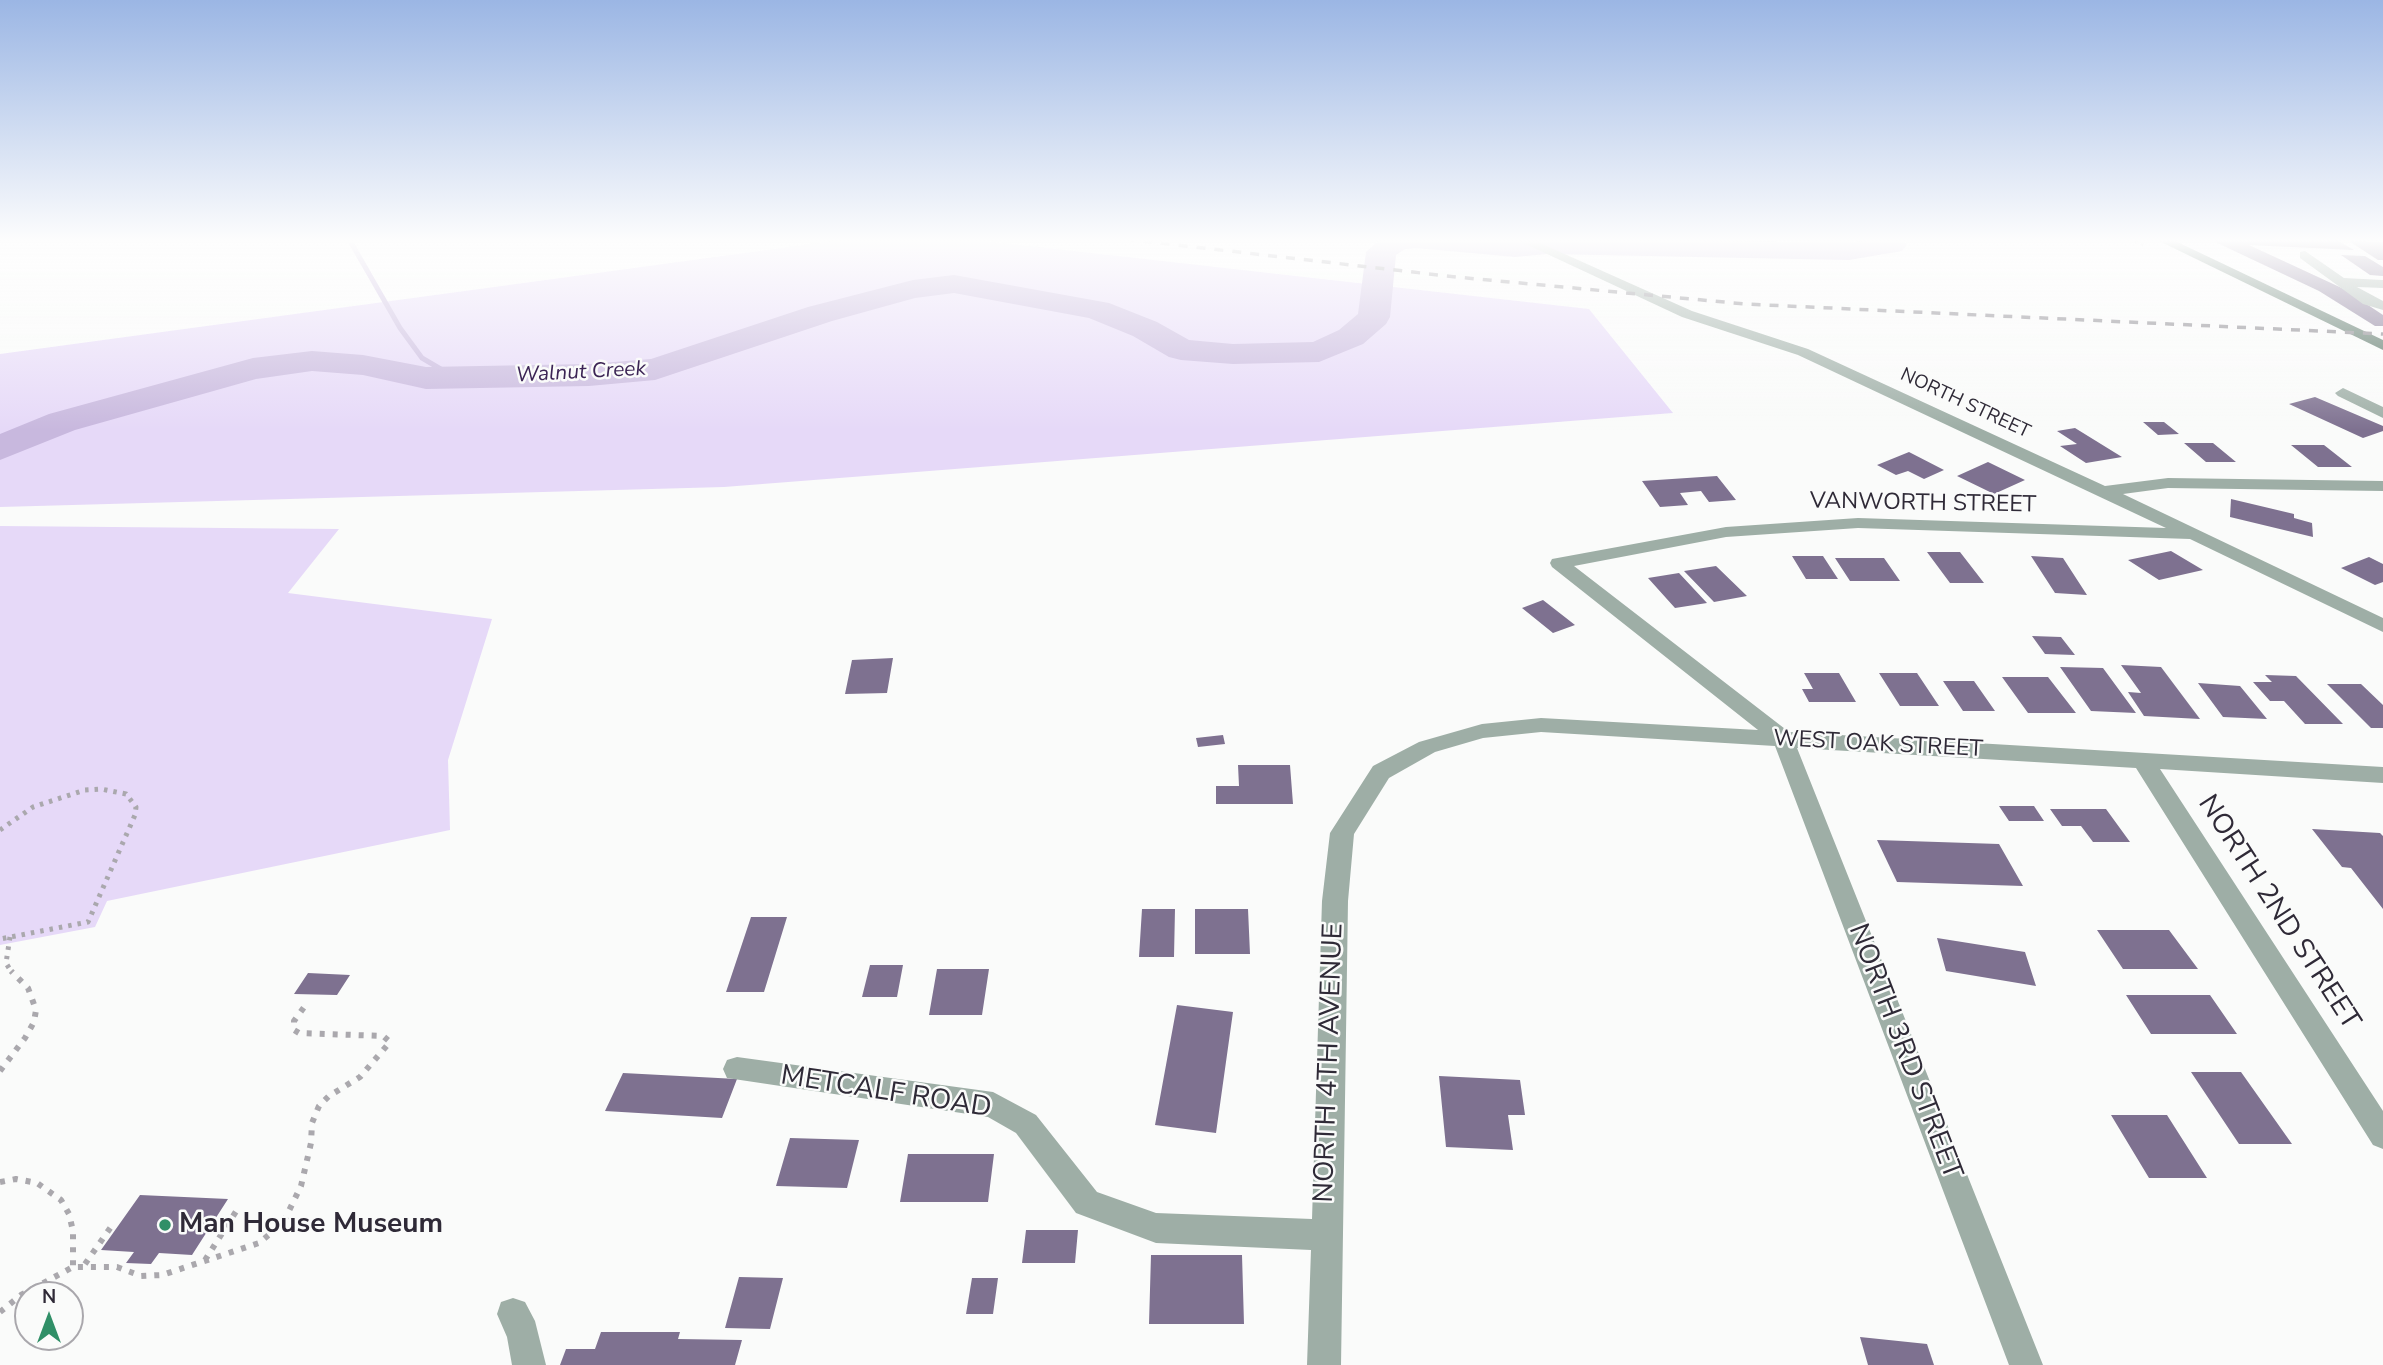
<!DOCTYPE html>
<style>
body{margin:0}
#map{position:relative;width:2383px;height:1365px;overflow:hidden;background:#fafbfa;font-family:"Nunito Sans",sans-serif}
canvas{display:block}
.north{position:absolute;left:14px;top:1281px;width:70px;height:70px;box-sizing:border-box;background:#fafbfa;border:2px solid #a9a7ac;border-radius:50%;rotate:0deg;font-size:19px;font-weight:700;line-height:28px;text-align:center;color:#2f2a37}
.north::after{content:'';display:block;margin:auto;width:24px;height:32px;background:#308f67;clip-path:polygon(50% 0,100% 100%,50% 72%,0 100%)}
</style>
<div id="map">
<canvas width="2383" height="1365"></canvas>
<div class="north">N</div>
</div>
<script>
const ctx = document.querySelector('canvas').getContext('2d');
ctx.lineJoin = 'round';
function paint(path, color) { ctx.fillStyle = color; ctx.fill(path, 'evenodd'); }
const toPath = rows => new Path2D(rows.map(r => 'M' + r).join(''));
function strokePath(path, color, width, dash) { ctx.strokeStyle = color; ctx.lineWidth = width; ctx.lineCap = dash ? 'butt' : 'round'; ctx.setLineDash(dash || []); ctx.stroke(path); }
function write(font, color, halo, rows, align = 'center') {
  ctx.font = font + ' "Nunito Sans",sans-serif'; ctx.lineWidth = 5; ctx.setLineDash([]); ctx.textBaseline = 'middle'; ctx.strokeStyle = halo; ctx.fillStyle = color; for (const [text, x, y, turn = 0] of rows) {
    ctx.save(); ctx.translate(x, y); ctx.rotate((+turn || 0) * Math.PI / 180); ctx.textAlign = isNaN(turn) ? turn : align; if (halo) ctx.strokeText(text, 0, 0); ctx.fillText(text, 0, 0); ctx.restore();
  }
}
const green = toPath([
 [848,239,967,239,1589,309,1673,413,724,487,0,507,0,354],
 [0,526,339,529,288,593,492,619,448,760,450,830,107,901,95,927,0,945]
]);
const stream = toPath([
 [349,239,400,328,422,358,456,378]
]);
const river = toPath([
 [1380,239,1849,242,1903,239,1907,245,1902,251,1849,260,1547,254,1515,257,1416,248,1405,249,1396,255,1390,317,1386,324,1363,344,1319,362,1233,364,1181,360,1169,357,1133,336,1089,318,954,293,915,298,832,321,655,380,589,386,426,389,363,375,312,371,256,379,75,430,0,460,0,434,49,414,253,358,312,351,363,355,426,367,589,364,651,359,808,307,913,280,954,275,1109,303,1157,322,1189,340,1233,344,1313,342,1339,330,1358,314,1366,252,1380,239]
]);
const building = toPath([
 [2209,239,2335,239,2354,250,2249,245,2344,289,2383,315,2383,326,2375,326,2319,291],
 [2349,241,2383,242,2383,260,2378,260],
 [2341,255,2365,256,2383,267,2383,276,2370,275],
 [2315,397,2383,426,2383,431,2363,438,2289,404],
 [2143,422,2164,422,2179,434,2158,435],
 [2075,428,2122,457,2086,463,2060,446,2077,444,2057,431],
 [2184,443,2213,443,2236,462,2206,462],
 [2291,445,2324,445,2352,467,2318,467],
 [1909,452,1944,470,1924,479,1908,471,1896,475,1877,465],
 [1988,462,2025,480,1994,494,1957,476],
 [1717,476,1736,500,1709,502,1701,491,1680,493,1688,505,1660,507,1642,481],
 [2231,499,2294,514,2294,518,2312,523,2313,537,2230,517],
 [2171,551,2203,570,2159,580,2128,560],
 [1927,552,1960,552,1984,583,1950,583],
 [1792,556,1823,556,1838,579,1806,579],
 [2031,556,2063,558,2087,595,2055,593],
 [2369,557,2383,564,2383,582,2375,585,2341,568],
 [1835,558,1884,558,1900,581,1850,581],
 [1716,566,1747,596,1714,602,1684,571],
 [1679,573,1707,603,1675,608,1648,578],
 [1543,600,1575,625,1553,633,1522,608],
 [2032,636,2061,637,2075,655,2045,654],
 [893,658,887,693,845,694,852,660],
 [2121,665,2161,667,2200,719,2144,716,2128,692,2141,693],
 [2060,667,2103,668,2136,713,2091,711],
 [1804,673,1839,673,1856,702,1809,702,1802,689,1813,689],
 [1879,673,1917,673,1939,706,1900,706],
 [2265,675,2296,676,2343,724,2305,724,2284,701,2270,701,2253,682,2272,682],
 [2002,677,2048,677,2076,713,2028,713],
 [1943,681,1974,681,1995,711,1963,711],
 [2198,683,2240,686,2267,719,2223,717],
 [2327,684,2361,684,2383,705,2383,728,2371,728],
 [1223,735,1225,744,1198,747,1196,738],
 [1238,765,1290,765,1293,804,1216,804,1216,786,1239,786],
 [1999,806,2034,806,2044,821,2009,821],
 [2050,809,2106,809,2130,842,2093,842,2081,826,2062,826],
 [2312,829,2380,833,2383,836,2383,909,2351,868,2342,867],
 [1877,840,1999,844,2023,886,1897,882],
 [1142,909,1175,909,1174,957,1139,957],
 [1195,909,1248,909,1250,954,1195,954],
 [751,917,787,917,764,992,726,992],
 [2097,930,2169,930,2198,969,2123,969],
 [1937,938,2025,952,2036,986,1946,971],
 [870,965,903,965,897,997,862,997],
 [937,969,989,969,982,1015,929,1015],
 [308,973,350,975,337,995,294,994],
 [2126,995,2210,995,2237,1034,2151,1034],
 [1177,1005,1233,1012,1216,1133,1155,1125],
 [2191,1072,2241,1072,2292,1144,2239,1144],
 [623,1073,737,1079,722,1118,605,1111],
 [1439,1076,1520,1080,1525,1115,1508,1115,1513,1150,1446,1147],
 [2111,1115,2167,1115,2207,1178,2149,1178],
 [790,1138,859,1140,847,1188,776,1186],
 [908,1154,994,1154,988,1202,900,1202],
 [140,1195,228,1199,192,1255,159,1253,151,1264,126,1263,134,1252,101,1250],
 [1026,1230,1078,1230,1075,1263,1022,1263],
 [1151,1255,1242,1255,1244,1324,1149,1324],
 [739,1277,783,1278,770,1329,725,1328],
 [972,1278,998,1278,993,1314,966,1314],
 [601,1332,680,1332,678,1339,742,1340,735,1365,560,1365,566,1349,595,1349],
 [1860,1337,1927,1344,1934,1365,1868,1365]
]);
const pathFar2 = toPath([
 [2130,239,2145,246]
]);
const pathFar1 = toPath([
 [0,830,33,807,85,790,101,789,126,794,136,807,135,815,88,922,0,939],
 [10,937,6,963,12,973]
]);
const path = toPath([
 [0,1071,25,1038,34,1022,36,1010,28,988,11,971],
 [0,1182,16,1179,37,1183,61,1200,69,1214,73,1231,73,1267],
 [205,1260,237,1210],
 [85,1264,113,1224],
 [0,1312,21,1295,73,1267,117,1267,141,1276,162,1275,259,1243,283,1223,301,1186,311,1143,312,1123,319,1106,329,1096,360,1077,390,1042,383,1036,299,1033,294,1030,294,1021,307,1003]
]);
const minor = toPath([
 [1515,239,1531,239,1692,311,1808,349,2105,486,2168,478,2383,481,2383,491,2168,488,2123,494,2383,618,2383,632,2190,539,1858,528,1726,537,1574,566,1789,732,2383,767,2383,783,2160,769,2383,1111,2383,1149,2373,1145,2136,768,1797,748,2043,1365,2009,1365,1775,746,1541,732,1483,738,1435,752,1389,778,1354,834,1348,901,1341,1365,1307,1365,1311,1250,1156,1243,1076,1213,1016,1133,988,1117,727,1078,723,1069,727,1060,737,1057,993,1092,1036,1115,1097,1192,1156,1213,1312,1219,1322,901,1330,833,1373,766,1419,742,1482,724,1541,718,1758,730,1552,567,1550,563,1552,559,1726,527,1858,518,2166,528,1798,355,1682,317,1515,239],
 [2305,251,2344,278,2383,280,2383,288,2357,287,2383,301,2383,310,2363,304,2300,258,2300,252,2305,251],
 [2343,388,2383,407,2383,418,2338,396,2335,393,2343,388],
 [513,1298,525,1302,535,1321,546,1365,512,1365,507,1337,497,1314,501,1302,513,1298]
]);
const major = toPath([
 [2155,239,2171,239,2383,340,2383,350,2155,239]
]);
const rail = toPath([
 [1125,239,1456,277,1745,304,2383,334]
]);
const markers = [
 [165,1225,7,"#308f67"]
];
const farStreetnames = [
 ["NORTH STREET",1965,404,25]
];
const farWaternames = [
 ["Walnut Creek",581,373,-3]
];
const streetNames = [
 ["VANWORTH STREET",1923,504,1],
 ["WEST OAK STREET",1878,745,3]
];
const nearStreetnames = [
 ["NORTH 2ND STREET",2278,913,57],
 ["NORTH 3RD STREET",1904,1052,69],
 ["NORTH 4TH AVENUE",1330,1063,-88],
 ["METCALF ROAD",886,1093,9]
];
const nearPoinames = [
 ["Man House Museum",179,1225]
];
paint(green, '#e6d9f8');
strokePath(stream, '#c8b8de', 5);
paint(river, '#c8b8de');
paint(building, '#7e7190');
strokePath(pathFar2, '#aaa8ad', 2.5, [2.5, 3.5]);
strokePath(pathFar1, '#aaa8ad', 5, [3.5, 6]);
strokePath(path, '#aaa8ad', 6, [5, 8]);
paint(minor, '#9eaea6');
paint(major, '#526f60');
strokePath(rail, '#807e85', 3.5, [9, 9]);
const sky = ctx.createLinearGradient(0, 0, 0, 430);
sky.addColorStop(0, '#9bb6e4');
sky.addColorStop(0.56, '#fdfdfd');
sky.addColorStop(1, '#fdfdfd00');
ctx.fillStyle = sky;
ctx.fillRect(0, 0, 2383, 430);
for (const [x, y, r, color] of markers) { const dot = new Path2D(); dot.arc(x, y, r, 0, 2 * Math.PI); ctx.fillStyle = color; ctx.fill(dot); strokePath(dot, '#fafbfa', 2.5); }
write('19px', '#2f2a37', '#fafbfa', farStreetnames);
write('italic 21px', '#3c2555', '#fafbfa', farWaternames);
write('23px', '#2f2a37', '#fafbfa', streetNames);
write('28px', '#2f2a37', '#fafbfa', nearStreetnames);
write('bold 28px', '#2f2a37', '#fafbfa', nearPoinames, 'left');
</script>
